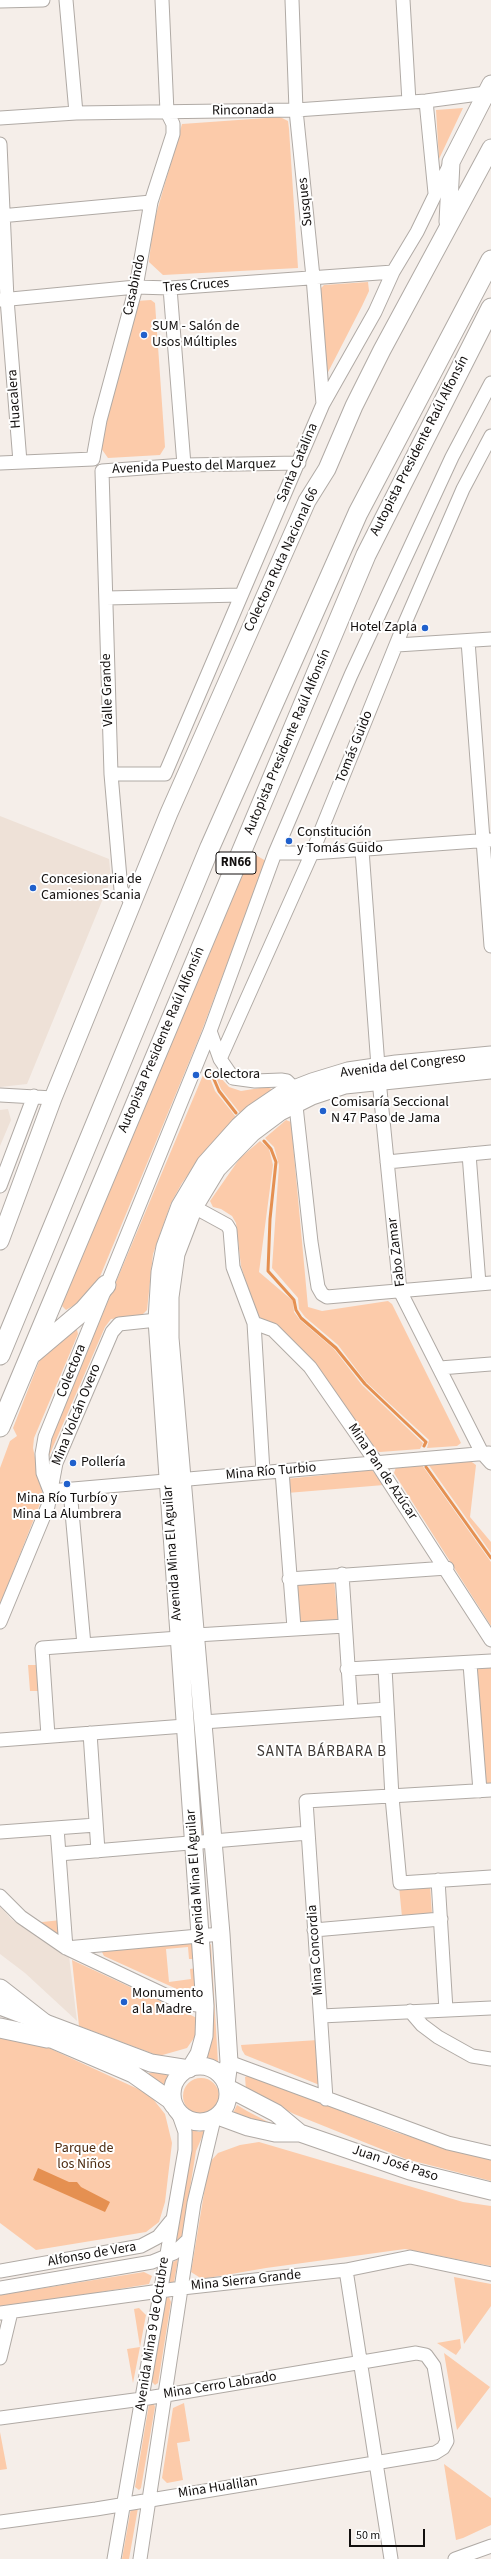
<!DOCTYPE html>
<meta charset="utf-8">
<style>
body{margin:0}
#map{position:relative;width:491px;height:2559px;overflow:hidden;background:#f5eee9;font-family:"Source Sans 3",sans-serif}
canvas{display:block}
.scale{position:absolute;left:349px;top:2529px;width:76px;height:18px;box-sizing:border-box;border:2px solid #120f0e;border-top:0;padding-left:5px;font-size:12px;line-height:14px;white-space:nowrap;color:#120f0e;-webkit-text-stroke:3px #fff;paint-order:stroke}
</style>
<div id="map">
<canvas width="491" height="2559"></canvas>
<div class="scale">50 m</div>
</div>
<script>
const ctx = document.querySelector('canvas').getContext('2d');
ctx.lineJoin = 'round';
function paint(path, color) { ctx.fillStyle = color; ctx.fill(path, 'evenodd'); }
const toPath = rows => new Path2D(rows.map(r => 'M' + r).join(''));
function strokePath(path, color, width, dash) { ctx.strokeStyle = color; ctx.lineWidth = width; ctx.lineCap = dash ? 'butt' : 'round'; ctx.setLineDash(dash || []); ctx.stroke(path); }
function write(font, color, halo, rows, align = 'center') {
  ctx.font = font + ' "Source Sans 3",sans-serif'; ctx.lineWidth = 4; ctx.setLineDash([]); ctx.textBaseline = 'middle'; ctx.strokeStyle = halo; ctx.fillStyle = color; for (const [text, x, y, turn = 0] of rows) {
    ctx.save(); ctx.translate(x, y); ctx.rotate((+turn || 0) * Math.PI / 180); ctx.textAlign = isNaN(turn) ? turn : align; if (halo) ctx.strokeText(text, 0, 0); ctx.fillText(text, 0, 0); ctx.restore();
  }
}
const built = toPath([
 [0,816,109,859,111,879,27,1084,0,1087],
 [8,1109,11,1120,0,1146,0,1110],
 [0,1906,11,1919,69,1956,77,2021,25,1973,0,1954]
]);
const green = toPath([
 [463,108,439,159,436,110],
 [280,117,288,121,289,129,298,268,163,275,149,262,153,225,182,124],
 [368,282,369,291,362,306,324,380,319,290,324,285],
 [151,300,155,303,165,447,160,455,108,458,98,444,136,301],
 [247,850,266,861,199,1038,99,1279,83,1300,66,1310,62,1306,63,1298],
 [206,1068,215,1091,236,1117,209,1146,182,1183,171,1203,153,1254,147,1310,141,1316,111,1319,105,1327,46,1463,52,1434],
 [212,1068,229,1087,241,1091,266,1087,275,1090,240,1113,221,1089],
 [286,1120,291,1122,308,1307,322,1311,388,1301,392,1304,461,1443,457,1446,427,1448,429,1440,366,1382,338,1345,305,1317,299,1309,298,1298,272,1268,279,1165,274,1147,265,1138],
 [260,1141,269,1149,273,1165,259,1272,293,1301,294,1312,300,1320,334,1349,362,1385,423,1443,420,1449,380,1452,373,1450,256,1313,241,1266,236,1223,232,1216,221,1209,213,1207,210,1201,240,1158],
 [72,1329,77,1330,78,1334,34,1438,33,1448,43,1496,0,1605,0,1468,10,1441,17,1436,13,1428,42,1354],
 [469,1460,476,1465,470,1517,491,1542,491,1553,428,1464],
 [422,1465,491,1562,491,1626,394,1473,396,1467],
 [372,1470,384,1485,287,1493,286,1479],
 [334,1579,338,1621,296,1624,292,1581],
 [28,1665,39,1665,41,1691,30,1691],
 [491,1666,491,1784,482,1785,474,1667],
 [190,1688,193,1690,203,1833,201,1836],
 [430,1884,432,1914,402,1917,399,1886],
 [61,1920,63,1944,33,1923],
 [192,1941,196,1959,189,1959,188,1947,166,1949,169,1982,191,1979,190,1969,196,1968,197,1993,190,1995,104,1956,101,1950],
 [208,1941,211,1945,218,2063,215,2060,203,2056],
 [72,1960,197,2018,196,2035,187,2048,159,2056,79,2026],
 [0,2035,27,2038,149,2094,165,2114,172,2143,165,2202,159,2222,146,2232,36,2250,0,2223],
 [318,2040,322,2086,245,2055,242,2050,241,2045],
 [149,2073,171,2073,165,2088,148,2075],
 [249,2075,395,2132,458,2151,491,2157,491,2181,406,2159,294,2114,246,2090,245,2077],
 '183 2096a18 18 0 1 1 36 0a18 18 0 1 1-36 0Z',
 [237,2105,247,2111,270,2123,231,2117],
 [191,2129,199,2132,205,2130,196,2151,182,2238,176,2242],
 [259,2142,463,2202,491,2206,491,2266,405,2249,266,2268,202,2279,191,2272,209,2163,218,2153,240,2145],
 [178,2259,174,2282,169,2284,170,2264],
 [144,2272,152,2276,149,2284,0,2309,0,2295],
 [454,2277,491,2284,491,2306,464,2344],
 [169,2297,171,2302,158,2383,155,2385,151,2381,165,2298],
 [139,2308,146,2315,140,2347,133,2383,127,2349,140,2347,134,2309],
 [460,2339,461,2348,456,2355,437,2343],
 [444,2353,490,2387,457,2430],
 [184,2403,190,2441,177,2443,183,2480,167,2483,162,2478,173,2408],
 [149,2404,154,2404,155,2407,141,2488,139,2490,135,2487],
 [0,2432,7,2469,0,2470],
 [444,2464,491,2498,491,2525,463,2538,456,2540],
 [131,2508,138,2508,129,2559,122,2559]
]);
const water = toPath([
 [38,2168,69,2182,77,2182,81,2187,110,2202,105,2212,33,2180]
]);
const stream = toPath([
 [210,1070,219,1091,236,1113],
 [264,1141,271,1149,276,1162,270,1219,268,1271,294,1300,296,1310,301,1318,336,1348,365,1384,426,1442,424,1446],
 [426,1467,491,1558]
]);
const minor = toPath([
 [66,0,76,113],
 [292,0,296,110,313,277,323,404],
 [403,0,409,102],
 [0,1,43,0],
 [426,101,435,193],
 [0,118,76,113,296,110,426,101,486,93],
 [0,144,7,299,20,462],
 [0,216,151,202],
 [170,288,184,465],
 [0,300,136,287,170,288,393,272],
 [93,459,100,420,136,287,151,202,173,134,173,124,167,112,162,0],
 [0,463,93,459],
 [102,471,111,774,121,890,133,903],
 [102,471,184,465,299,463],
 [106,598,241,595],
 [468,641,491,946],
 [397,645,491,639],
 [111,774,165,774,323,404,375,312,393,272,417,232,449,166],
 [362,850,379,1080,400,1291,482,1453,491,1463],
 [275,853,312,853,491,840],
 [210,1031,220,1059,233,1078,255,1081,281,1080,287,1081,294,1088,311,1242,318,1287,322,1294,327,1297,491,1283],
 [220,1059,312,853,404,625,463,489,491,436],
 [0,1095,53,1098],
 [469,1154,479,1284],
 [387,1162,491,1152],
 [0,1186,34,1096],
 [194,1207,227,1225,230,1230,233,1267,254,1323,263,1472],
 [254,1323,273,1330,310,1367,376,1462,491,1640],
 [440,1368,491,1364],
 [282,1471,294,1628],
 [70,1490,84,1645],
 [50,1491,43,1473,42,1454,45,1437,210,1031,275,853,351,675,452,457,491,383],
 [50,1491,489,1453],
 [342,1574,351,1711],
 [289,1579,447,1568],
 [0,1622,48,1506,56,1463,112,1332,119,1324,157,1320],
 [196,1635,345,1626],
 [470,1664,480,1791],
 [385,1668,392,1797,400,1883,491,1877],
 [347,1669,491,1661],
 [203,1722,387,1709],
 [90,1733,98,1851],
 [48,1736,42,1648,179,1638],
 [0,1740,185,1726],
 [57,1828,66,1948,221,1934],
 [0,1832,96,1825],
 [59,1854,308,1833],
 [438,1880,446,2010],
 [0,1896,21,1917,66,1948,182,2003,205,2006],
 [314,1930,441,1919],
 [410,2011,422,2025,438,2037,472,2056,491,2059],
 [321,2016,491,2008],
 [229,2062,448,2143,491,2153],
 [326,2099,306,1801,491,1790],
 [346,2270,391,2559],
 [0,2271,141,2246,158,2237,171,2221],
 [0,2288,152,2262,174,2253,188,2240],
 [0,2313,182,2288,346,2270,410,2257,491,2274],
 [0,2358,11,2312],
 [0,2418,142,2399,416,2353,426,2355,434,2366,447,2441,443,2448,435,2453,96,2509,0,2522],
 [114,2559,185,2150,185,2132,177,2109],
 [140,2559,194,2203,214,2119],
 [455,2559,491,2546]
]);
const major = toPath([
 [448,222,451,162,491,84],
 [0,1241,53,1098,169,813,307,501,327,469,354,406,382,350,491,148],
 [0,2006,151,2063,189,2069],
 [35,2032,133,2074,170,2100,174,2106],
 '172 2094a28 28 0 1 1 56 0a28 28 0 1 1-56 0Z',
 [191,2067,199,2054,204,2036,205,2006,157,1320,160,1272,165,1247,180,1206,205,1164,239,1126,253,1113,281,1094,312,1082,348,1071,396,1064,491,1055],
 [226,2084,229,2062,221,1934,170,1338,170,1297,176,1254,194,1207,217,1169,252,1133,280,1112,312,1096,345,1085,491,1070],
 [228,2088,276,2113,300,2133,410,2171,491,2191],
 [218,2116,248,2127,275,2133,300,2133]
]);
const highway = toPath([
 [33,1353,84,1310,106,1285],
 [0,1355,210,847,358,513,491,260],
 [0,1427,366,555,491,308],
 [0,1989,46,2025],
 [0,2028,47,2038]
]);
const markers = [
 [144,335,4,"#2060cc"],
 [425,628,4,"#2060cc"],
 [289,841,4,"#2060cc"],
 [33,888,4,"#2060cc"],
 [196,1075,4,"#2060cc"],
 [323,1111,4,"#2060cc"],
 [73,1463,4,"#2060cc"],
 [67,1484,4,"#2060cc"],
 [124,2002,4,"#2060cc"]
];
const shields = [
 [236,863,40]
];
const shieldNames = [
 ["RN66",236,863]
];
const streetNames = [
 ["Rinconada",243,111,-1],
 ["Susques",306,202,-96],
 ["Casabindo",135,285,-78],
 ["Tres Cruces",196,286,-4],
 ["Huacalera",15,399,-94],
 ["Autopista Presidente Raúl Alfonsín",420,446,-63],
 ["Santa Catalina",298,463,-67],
 ["Avenida Puesto del Marquez",194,467,-2],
 ["Colectora Ruta Nacional 66",282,560,-65],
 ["Valle Grande",108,690,-92],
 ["Autopista Presidente Raúl Alfonsín",288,742,-67],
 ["Tomás Guido",355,747,-68],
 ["Autopista Presidente Raúl Alfonsín",162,1040,-67],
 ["Avenida del Congreso",403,1066,-7],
 ["Fabo Zamar",397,1252,-97],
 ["Colectora",72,1371,-68],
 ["Mina Volcán Overo",77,1415,-68],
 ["Mina Río Turbio",271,1472,-5],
 ["Mina Pan de Azúcar",382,1472,56],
 ["Avenida Mina El Aguilar",173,1553,-94],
 ["Avenida Mina El Aguilar",196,1877,-94],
 ["Mina Concordia",316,1950,-94],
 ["Juan José Paso",395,2164,18],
 ["Alfonso de Vera",92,2255,-10],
 ["Mina Sierra Grande",246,2281,-6],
 ["Avenida Mina 9 de Octubre",153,2334,-81],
 ["Mina Cerro Labrado",220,2386,-9],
 ["Mina Hualilan",218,2488,-9]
];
const poiNames = [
 ["SUM - Salón de",152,327],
 ["Usos Múltiples",152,343],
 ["Hotel Zapla",417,628,"right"],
 ["Constitución",297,833],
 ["y Tomás Guido",297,849],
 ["Concesionaria de",41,880],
 ["Camiones Scania",41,896],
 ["Colectora",204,1075],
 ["Comisaría Seccional",331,1103],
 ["N 47 Paso de Jama",331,1119],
 ["Pollería",81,1463],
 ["Mina Río Turbío y",67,1499,"center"],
 ["Mina La Alumbrera",67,1515,"center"],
 ["Monumento",132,1994],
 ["a la Madre",132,2010]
];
const parkNames = [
 ["Parque de",84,2149],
 ["los Niños",84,2165]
];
const neighbourhoodNames = [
 ["SANTA BÁRBARA B",322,1753]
];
paint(built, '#eee1d7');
paint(green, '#fccbaa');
paint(water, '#e59051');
strokePath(stream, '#e59051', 3);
strokePath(minor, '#b0aaa5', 15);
strokePath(major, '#b0aaa5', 19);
strokePath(highway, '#b0aaa5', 21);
strokePath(minor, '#fff', 13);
strokePath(major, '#fff', 17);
strokePath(highway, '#fff', 19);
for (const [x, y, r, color] of markers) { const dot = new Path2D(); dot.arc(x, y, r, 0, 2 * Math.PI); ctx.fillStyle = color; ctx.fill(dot); strokePath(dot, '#fff', 1.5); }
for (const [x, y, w] of shields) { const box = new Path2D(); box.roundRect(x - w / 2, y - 11, w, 22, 3); ctx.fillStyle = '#fff'; ctx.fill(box); strokePath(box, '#120f0e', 1); }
write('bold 13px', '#120f0e', null, shieldNames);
write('14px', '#120f0e', '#fff', streetNames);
write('14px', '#120f0e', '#fff', poiNames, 'left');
write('14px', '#4e2c11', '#fff', parkNames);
ctx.letterSpacing = '1px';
write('15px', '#3d3733', '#fff', neighbourhoodNames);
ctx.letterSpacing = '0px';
</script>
